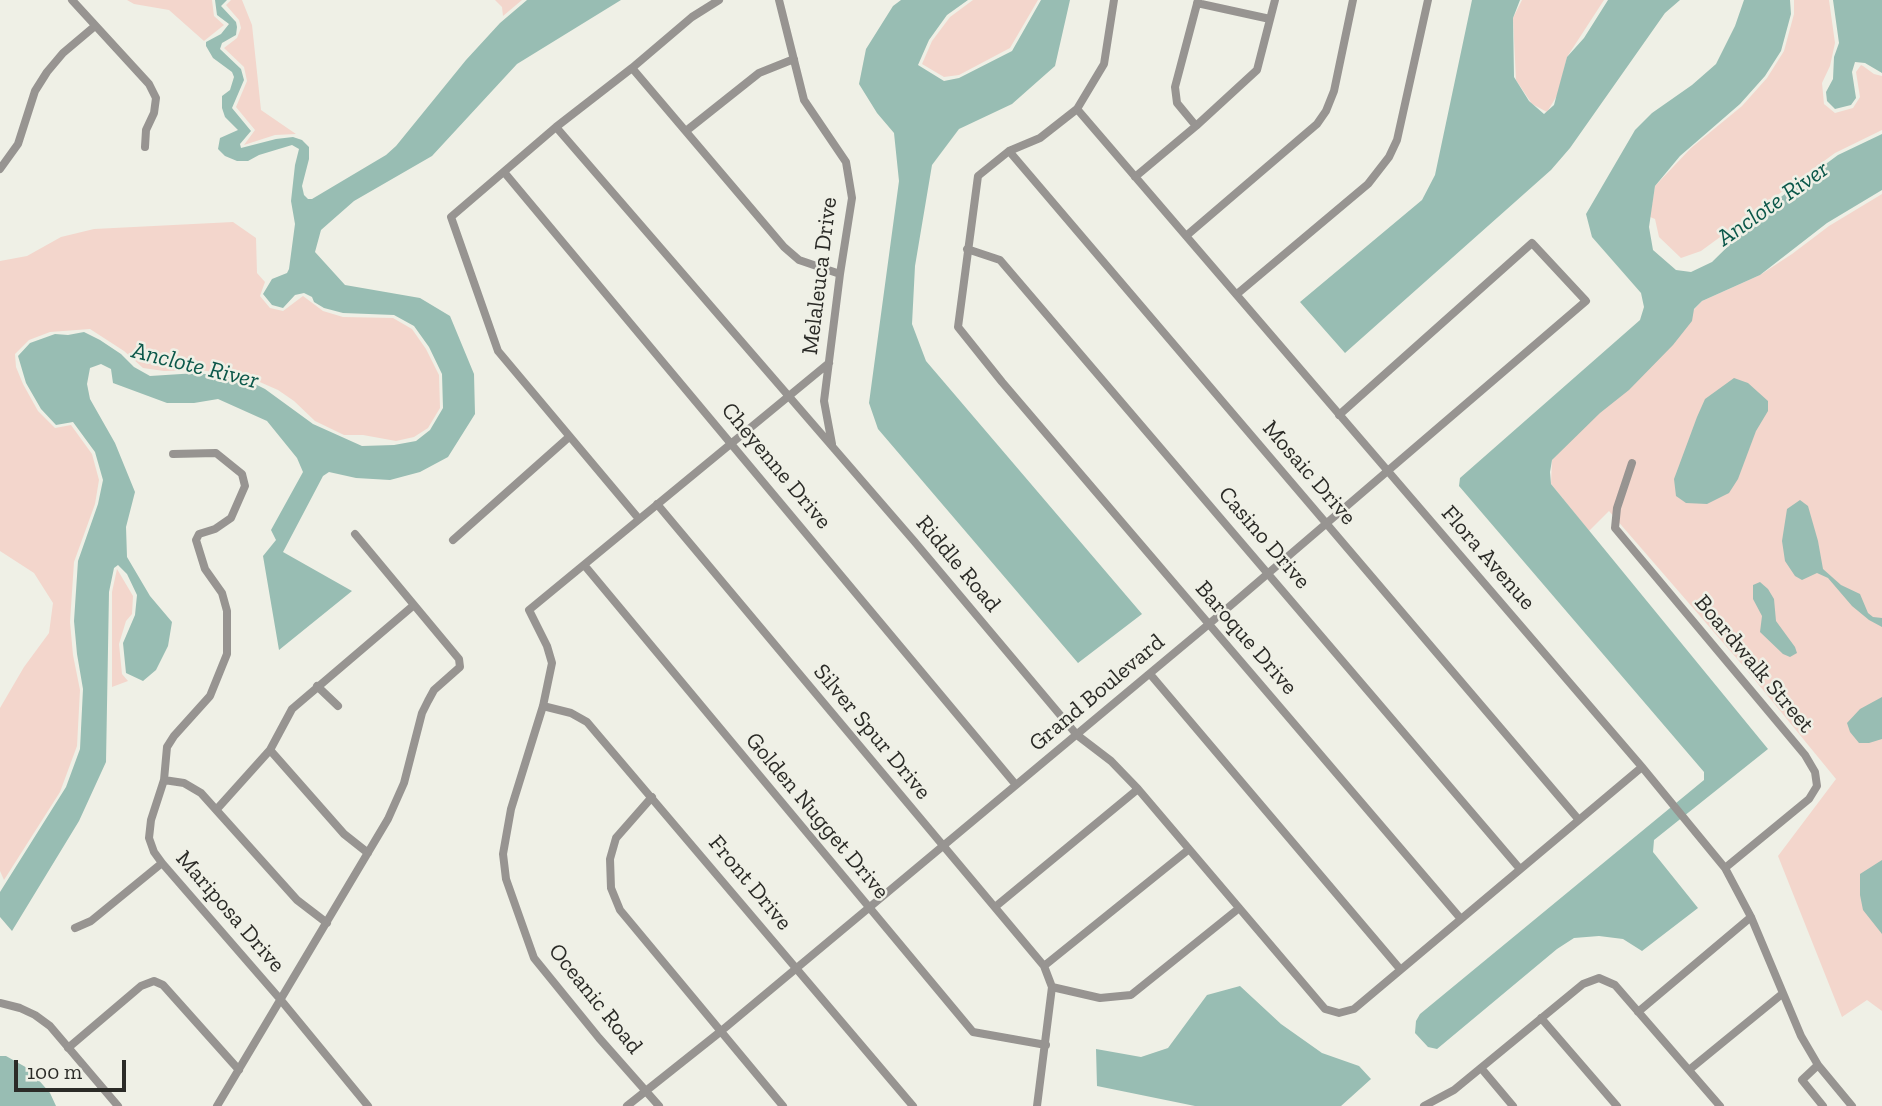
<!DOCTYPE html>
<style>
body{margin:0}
#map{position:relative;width:1882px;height:1106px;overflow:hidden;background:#eff0e6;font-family:"Zilla Slab",serif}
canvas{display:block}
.scale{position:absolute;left:14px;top:1060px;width:112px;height:32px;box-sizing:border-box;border:4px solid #2b2b27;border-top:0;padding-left:9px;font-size:21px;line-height:24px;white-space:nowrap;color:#2b2b27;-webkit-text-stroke:5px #eff0e6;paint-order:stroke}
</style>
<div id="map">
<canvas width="1882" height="1106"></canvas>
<div class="scale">100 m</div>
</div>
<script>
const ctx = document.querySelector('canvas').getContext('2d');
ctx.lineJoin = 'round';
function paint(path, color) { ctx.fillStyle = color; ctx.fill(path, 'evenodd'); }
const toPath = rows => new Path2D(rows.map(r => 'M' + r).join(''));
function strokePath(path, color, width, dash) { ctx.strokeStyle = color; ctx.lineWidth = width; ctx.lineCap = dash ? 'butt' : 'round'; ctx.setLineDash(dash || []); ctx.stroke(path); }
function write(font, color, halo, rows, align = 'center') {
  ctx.font = font + ' "Zilla Slab",serif'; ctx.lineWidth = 5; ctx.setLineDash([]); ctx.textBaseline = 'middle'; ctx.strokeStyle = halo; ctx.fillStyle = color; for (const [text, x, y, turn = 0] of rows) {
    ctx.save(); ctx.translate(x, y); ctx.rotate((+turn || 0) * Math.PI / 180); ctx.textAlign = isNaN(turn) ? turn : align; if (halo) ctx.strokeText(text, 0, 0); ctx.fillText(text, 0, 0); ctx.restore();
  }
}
const green = toPath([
 [127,0,212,0,214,16,224,25,204,41,169,10,134,4],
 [231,0,242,0,252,25,261,110,296,134,275,135,244,145,255,130,236,107,247,81,244,67,224,48,237,38,241,28,239,20,226,5],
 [495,0,522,0,503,16,502,7],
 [973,0,1038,0,1010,48,959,75,944,77,922,64,932,41,950,17],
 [1522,0,1604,0,1567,57,1558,94,1547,112,1532,104,1516,80,1513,18],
 [1794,0,1829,0,1835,43,1830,66,1822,83,1824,104,1835,113,1853,108,1860,97,1856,72,1861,65,1863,66,1874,74,1882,76,1882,130,1835,153,1701,251,1681,258,1659,237,1655,219,1650,217,1655,186,1691,148,1742,106,1767,78,1784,51,1794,14],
 [1882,194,1882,1011,1867,1000,1842,1017,1778,856,1836,779,1745,668,1609,511,1589,531,1551,484,1552,460,1702,301,1760,275,1792,254,1829,226],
 [233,222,256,238,257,273,265,282,260,296,270,308,283,311,303,296,323,311,343,317,393,318,412,329,426,349,439,375,440,408,428,428,414,437,396,441,363,435,344,435,315,421,294,401,278,390,246,376,198,370,164,371,143,368,124,351,90,329,50,332,29,340,15,354,16,367,23,384,38,411,55,428,71,425,92,454,99,480,95,504,74,562,70,622,73,655,80,690,77,746,60,792,4,880,0,871,0,708,24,667,49,633,53,603,34,573,0,551,0,261,27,256,61,237,94,229],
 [117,569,133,596,132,614,126,621,119,644,122,674,128,681,112,687,112,592]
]);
const water = toPath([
 [215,0,227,0,221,6,236,22,237,27,236,35,222,43,220,49,241,69,244,80,232,108,251,131,240,144,241,148,276,139,293,137,302,140,309,147,309,159,302,186,304,195,308,199,312,199,386,155,396,146,466,60,500,23,527,0,621,0,517,64,432,156,354,201,321,230,315,252,345,285,420,298,450,316,474,374,475,414,448,457,420,472,390,480,356,478,329,472,323,476,283,552,352,591,279,650,263,556,276,540,271,530,303,472,297,458,267,421,218,399,194,403,167,403,113,383,111,369,101,364,90,368,87,384,90,399,115,443,135,492,126,527,127,557,150,596,172,622,168,646,156,670,143,681,126,673,123,643,135,615,137,595,127,574,118,565,114,568,109,592,106,762,79,821,12,931,0,917,0,892,66,787,80,749,83,689,77,654,74,621,78,561,98,504,103,480,95,452,73,422,56,425,41,409,26,383,18,356,30,343,55,334,68,335,84,332,100,340,121,354,134,367,150,376,197,373,245,379,265,389,313,424,362,446,394,445,416,441,430,430,443,408,442,374,429,347,414,326,394,315,343,313,324,308,314,302,312,297,304,293,295,295,283,308,272,305,263,294,272,279,287,273,289,269,295,224,291,201,295,165,299,149,292,145,259,155,248,161,237,161,225,156,218,149,220,138,238,130,225,117,222,108,222,96,230,90,234,77,232,72,213,58,206,46,206,42,221,34,229,24,217,15],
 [901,0,968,0,947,15,929,40,918,65,944,81,959,78,1012,51,1041,0,1070,0,1055,66,1012,104,959,129,932,165,915,266,912,324,926,361,1142,614,1078,663,878,429,869,403,899,181,894,133,877,113,859,84,866,49,893,6],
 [1472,0,1520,0,1513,18,1514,77,1529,101,1544,114,1554,105,1567,57,1584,38,1608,0,1680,0,1665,13,1570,148,1551,170,1345,353,1300,302,1422,200,1435,175],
 [1744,0,1790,0,1791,14,1781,51,1765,76,1740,104,1680,156,1655,186,1649,227,1653,250,1676,270,1691,272,1712,262,1770,205,1838,155,1882,134,1882,190,1827,223,1760,275,1702,301,1694,309,1692,321,1673,345,1629,390,1600,413,1552,460,1550,472,1551,484,1768,749,1654,840,1653,852,1698,908,1642,951,1623,939,1599,936,1574,938,1557,949,1437,1049,1428,1047,1415,1033,1416,1021,1420,1014,1704,780,1704,772,1459,486,1460,478,1640,320,1644,307,1641,293,1592,237,1586,214,1635,130,1652,113,1692,85,1716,64,1735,26],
 [1833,0,1882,0,1882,73,1865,63,1855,62,1852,72,1856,98,1851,105,1835,109,1827,101,1826,92,1833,79,1834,57,1839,43],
 [1734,378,1748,383,1768,401,1768,411,1756,431,1738,479,1729,493,1707,504,1686,503,1676,496,1674,479,1697,417,1705,399],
 [1800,500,1808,506,1818,541,1823,569,1841,585,1860,594,1868,613,1873,617,1882,618,1882,627,1869,620,1852,606,1828,578,1817,573,1802,580,1795,576,1785,561,1782,541,1787,509],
 [1760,582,1768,589,1774,599,1776,621,1795,647,1797,653,1790,657,1783,654,1760,632,1762,616,1753,599,1753,585],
 [1882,697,1882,739,1869,743,1859,743,1850,732,1847,723,1860,709],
 [1882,860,1882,934,1863,910,1860,895,1860,874],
 [1240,986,1281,1024,1322,1053,1359,1066,1371,1079,1341,1106,1195,1106,1097,1086,1096,1049,1141,1057,1168,1048,1207,995],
 [0,1056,6,1056,29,1069,50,1093,56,1106,0,1106]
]);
const minor = toPath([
 [72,0,149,84,156,98,154,113,146,130,145,147],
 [779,0,804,100,846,162,852,198,840,274,824,401,832,444],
 [1114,0,1104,64,1077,109,1040,138,1009,151,978,176,958,327,1002,382,1461,919],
 [1197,3,1270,19],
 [632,68,784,247,799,260,840,274],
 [1077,109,1642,767,1725,868,1751,917,1801,1036,1818,1065,1852,1106],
 [1196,126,1177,103,1175,87,1198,0],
 [556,127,914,541,1077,735,1111,761,1138,789,1325,1009,1339,1013,1354,1009,1642,767],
 [686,131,759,73,794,59],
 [1009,151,1579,820],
 [0,169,18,144,35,91,47,72,63,53,95,26],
 [504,172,1016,785],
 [1135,177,1196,126,1257,70,1275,0],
 [1186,236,1317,124,1326,111,1334,91,1353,0],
 [967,249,1000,260,1520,869],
 [1237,294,1368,184,1389,157,1397,140,1428,0],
 [173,454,216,453,242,474,245,486,231,518,215,529,199,534,196,540,205,569,222,593,227,611,227,654,210,696,174,736,167,747,164,780,151,820,149,838,154,852,162,863,280,999,368,1106],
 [1632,463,1617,508,1615,528,1805,755,1815,772,1817,786,1809,799,1725,868],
 [657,504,1044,966,1052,987,1037,1106],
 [639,519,498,351,451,217,556,127,632,68,692,17,719,0],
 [453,540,569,437],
 [585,566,973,1032,1046,1045],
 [1150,674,1400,969],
 [317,686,338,706],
 [543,706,571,713,587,722,913,1106],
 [270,750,344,834,368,853],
 [164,780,184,783,201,793,297,900,327,923],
 [652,797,616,838,610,859,611,888,620,910,783,1106],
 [217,809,270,750,292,709,414,605],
 [995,907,1138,789],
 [75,928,91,921,162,863],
 [1044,966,1188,850],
 [1052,987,1100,998,1131,995,1238,909],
 [0,1003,20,1008,35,1015,50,1026,118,1106],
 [1638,1012,1751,917],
 [1541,1018,1617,1106],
 [68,1048,141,986,154,981,163,985,239,1070],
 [1818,1065,1802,1080,1823,1106],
 [1481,1068,1513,1106],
 [1689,1070,1782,994],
 [217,1106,388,819,404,783,422,713,428,701,434,690,460,667,459,659,355,534],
 [627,1106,720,1032,1209,624,1586,301,1532,243,1339,415],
 [659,1106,599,1038,534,958,506,879,503,854,511,809,543,706,552,663,547,646,529,610,829,363],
 [1424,1106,1454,1090,1583,984,1599,978,1615,985,1720,1106]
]);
const streetNames = [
 ["Melaleuca Drive",820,276,-83],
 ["Cheyenne Drive",776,466,50],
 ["Mosaic Drive",1309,473,49],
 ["Casino Drive",1264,538,49],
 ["Flora Avenue",1488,558,49],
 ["Riddle Road",958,564,50],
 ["Baroque Drive",1246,638,49],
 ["Boardwalk Street",1754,664,50],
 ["Grand Boulevard",1097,693,-40],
 ["Silver Spur Drive",872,732,50],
 ["Golden Nugget Drive",817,816,50],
 ["Front Drive",750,883,50],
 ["Mariposa Drive",230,912,49],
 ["Oceanic Road",595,999,51]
];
const waterNames = [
 ["Anclote River",1773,204,-35],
 ["Anclote River",195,366,14]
];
paint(green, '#f3d6cc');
paint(water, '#98bdb3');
strokePath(minor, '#979491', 8);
write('23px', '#2b2b27', '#eff0e6', streetNames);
write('italic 24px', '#0c584a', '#eff0e6', waterNames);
</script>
